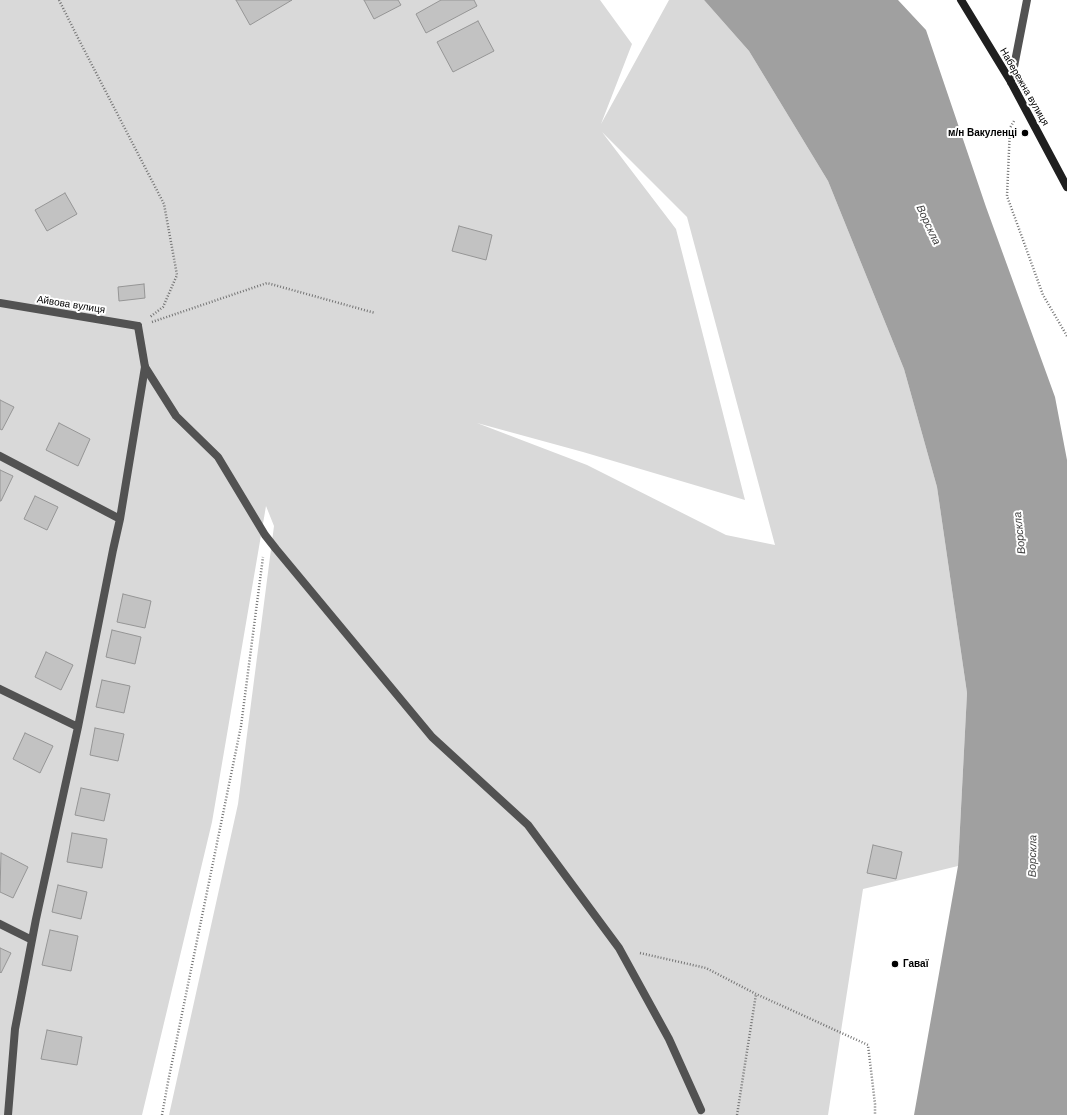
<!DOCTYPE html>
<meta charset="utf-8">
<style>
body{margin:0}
canvas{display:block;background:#fff}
</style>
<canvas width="1067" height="1115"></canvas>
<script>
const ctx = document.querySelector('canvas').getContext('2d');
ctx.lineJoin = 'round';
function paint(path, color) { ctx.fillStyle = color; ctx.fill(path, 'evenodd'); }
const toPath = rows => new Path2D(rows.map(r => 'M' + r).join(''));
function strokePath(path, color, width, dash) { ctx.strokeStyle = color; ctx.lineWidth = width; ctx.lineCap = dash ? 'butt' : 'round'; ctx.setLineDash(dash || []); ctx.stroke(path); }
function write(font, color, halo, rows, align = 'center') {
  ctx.font = font + ' Arial,sans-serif'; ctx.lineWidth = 4; ctx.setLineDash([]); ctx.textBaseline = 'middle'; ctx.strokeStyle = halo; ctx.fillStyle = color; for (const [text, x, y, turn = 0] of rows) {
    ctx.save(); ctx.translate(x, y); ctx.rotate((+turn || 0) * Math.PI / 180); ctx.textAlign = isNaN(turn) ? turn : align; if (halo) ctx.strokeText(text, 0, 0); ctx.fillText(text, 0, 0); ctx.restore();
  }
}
const green = toPath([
 [0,0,600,0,632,44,601,124,669,0,704,0,749,51,828,181,904,369,937,487,967,693,958,866,863,889,828,1115,169,1115,238,804,274,526,266,506,212,822,142,1115,0,1115],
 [602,132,687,217,775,545,726,535,587,465,477,423,583,452,745,500,676,229]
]);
const water = toPath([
 [704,0,898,0,926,30,986,207,1055,397,1067,460,1067,1115,914,1115,958,866,967,693,937,487,904,369,828,181,749,51]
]);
const building = toPath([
 [236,0,292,0,250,25,236,0],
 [364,0,398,0,401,5,374,19,364,0],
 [441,0,474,0,477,6,426,33,416,14,441,0],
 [478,21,494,51,453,72,437,42,478,21],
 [65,193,77,214,47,231,35,210,65,193],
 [459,226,492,235,486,260,452,251,459,226],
 [144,284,145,298,119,301,118,287,144,284],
 [0,400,14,407,2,430,0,429,0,400],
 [59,423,90,439,78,466,46,450,59,423],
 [0,470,13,476,1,501,0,501,0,470],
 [35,496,58,507,47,530,24,519,35,496],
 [123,594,151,601,145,628,117,622,123,594],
 [112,630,141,637,135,664,106,657,112,630],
 [46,652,73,665,61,690,35,677,46,652],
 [102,680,130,686,124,713,96,707,102,680],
 [95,728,124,734,118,761,90,755,95,728],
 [25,733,53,746,40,773,13,759,25,733],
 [81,788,110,794,104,821,75,815,81,788],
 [72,833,107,839,102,868,67,862,72,833],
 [873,845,902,852,896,879,867,873,873,845],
 [1,853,28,867,13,898,0,892,1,853],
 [58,885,87,892,81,919,52,912,58,885],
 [50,930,78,936,71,971,42,965,50,930],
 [0,948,11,953,1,973,0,972,0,948],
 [47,1030,82,1037,77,1065,41,1059,47,1030]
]);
const path = toPath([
 [59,0,78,38,164,204,177,275,163,307,150,317],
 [1014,121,1010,128,1007,196,1043,295,1067,336],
 [152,322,267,283,375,313],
 [640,953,706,968,756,994,868,1045,875,1104,875,1115],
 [162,1115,168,1082,241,726,263,557],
 [737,1115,756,994]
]);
const lane = toPath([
 [138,326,145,367,176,416,218,457,265,535,276,549,432,737,528,825,619,948,669,1039,701,1110]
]);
const street = toPath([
 [1011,82,1027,0],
 [0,303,138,326],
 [0,456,120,519],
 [0,689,78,727],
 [0,924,32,940],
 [8,1115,15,1029,36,919,78,727,113,550,120,519,145,367]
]);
const secondary = toPath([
 [961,0,1011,82,1067,187]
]);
const markers = [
 [1025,133,4,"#000"],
 [895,964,4,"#000"]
];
const streetNames = [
 ["Набережна вулиця",1024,87,60],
 ["Айвова вулиця",71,305,9]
];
const poiNames = [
 ["м/н Вакуленці",1017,133],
 ["Гаваї",903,964,"left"]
];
const waterNames = [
 ["Ворскла",928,225,65],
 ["Ворскла",1020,533,-96],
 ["Ворскла",1033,856,-89]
];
paint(green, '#d9d9d9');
paint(water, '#a0a0a0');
paint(building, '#c2c2c2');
strokePath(building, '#969696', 1);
strokePath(path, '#747474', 2.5, [1, 2]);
strokePath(lane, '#525252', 8);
strokePath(street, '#525252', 8);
strokePath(secondary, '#1f1f1f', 8);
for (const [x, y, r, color] of markers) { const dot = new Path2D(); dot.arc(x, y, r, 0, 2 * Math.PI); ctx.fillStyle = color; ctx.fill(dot); strokePath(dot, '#fff', 1.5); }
write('10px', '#000', '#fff', streetNames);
write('bold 10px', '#000', '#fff', poiNames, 'right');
write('italic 11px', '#414141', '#fff', waterNames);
</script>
